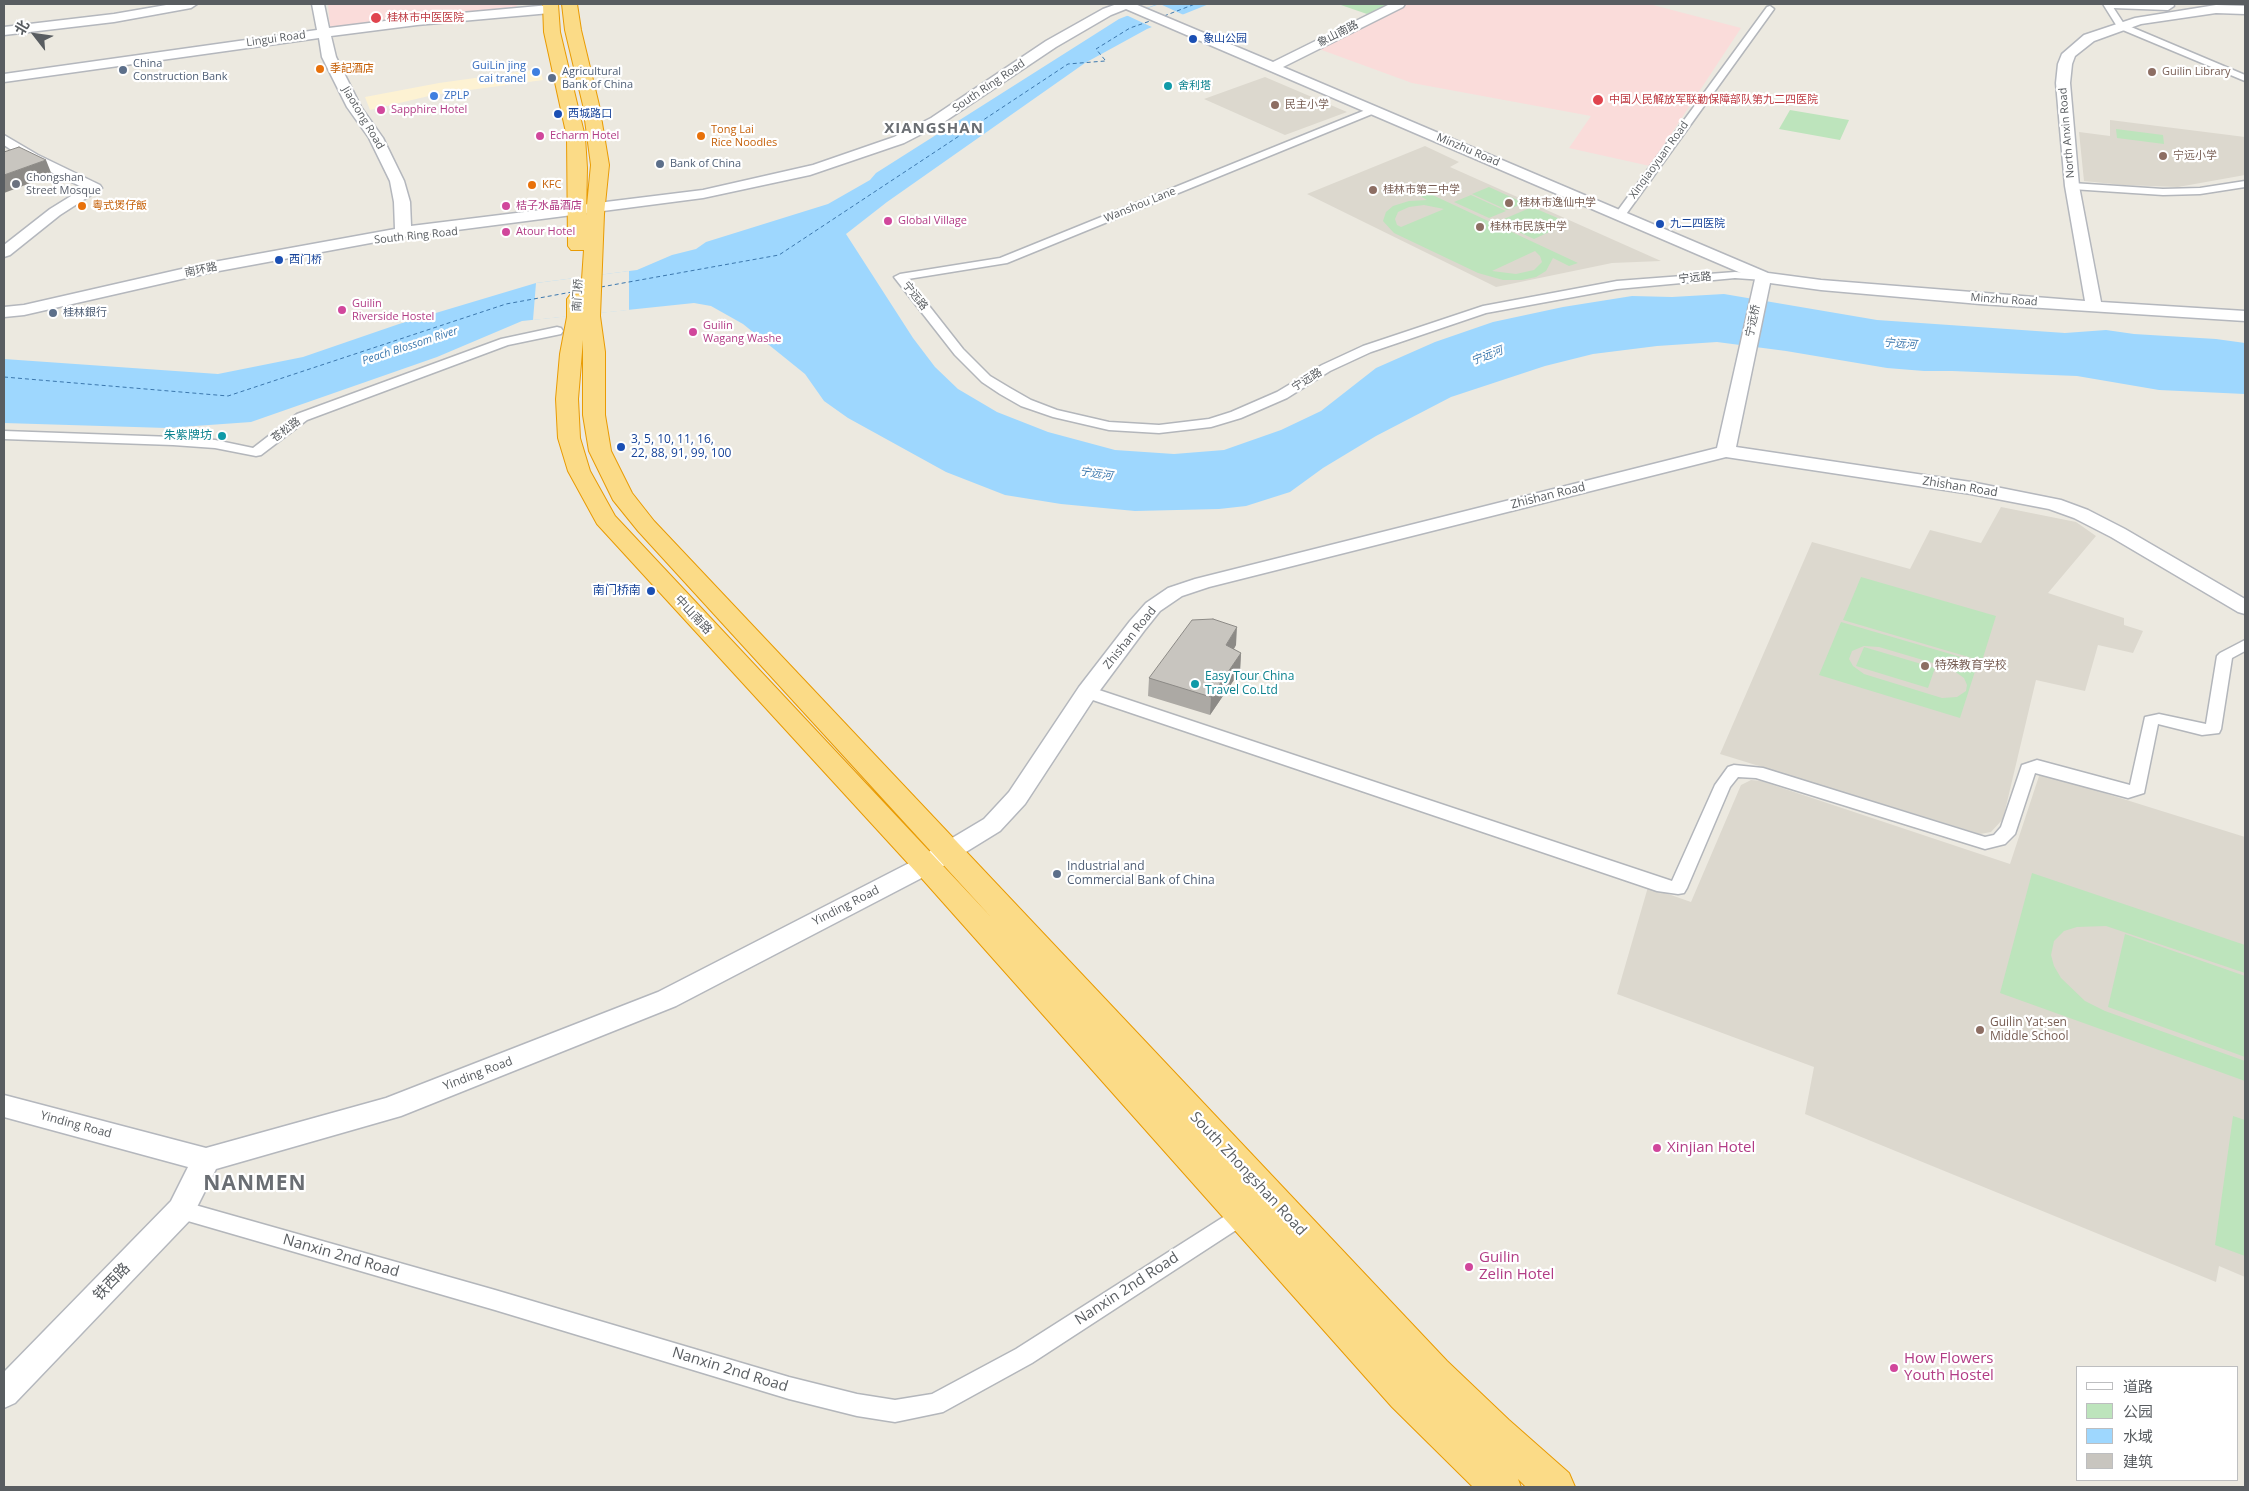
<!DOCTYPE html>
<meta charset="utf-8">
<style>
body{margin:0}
#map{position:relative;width:2249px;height:1491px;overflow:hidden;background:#ece9e0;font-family:"Open Sans","Noto Sans SC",sans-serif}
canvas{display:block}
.frame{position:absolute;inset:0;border:5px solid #595d61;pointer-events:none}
.legend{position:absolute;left:2076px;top:1366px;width:162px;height:115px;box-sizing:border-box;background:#fff;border:1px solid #bdbec0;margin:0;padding:6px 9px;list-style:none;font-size:15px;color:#595d61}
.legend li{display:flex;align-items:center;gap:10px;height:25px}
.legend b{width:25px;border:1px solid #bdbec0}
.north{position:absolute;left:10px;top:10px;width:50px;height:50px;-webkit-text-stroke:4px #fff;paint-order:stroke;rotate:300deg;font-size:14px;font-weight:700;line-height:20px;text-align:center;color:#595d61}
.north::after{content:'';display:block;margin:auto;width:18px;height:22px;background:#595d61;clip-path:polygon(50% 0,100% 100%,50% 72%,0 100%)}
</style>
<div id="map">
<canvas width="2249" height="1491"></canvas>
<div class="frame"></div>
<ul class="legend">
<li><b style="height:6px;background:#fff"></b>道路</li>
<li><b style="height:14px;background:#bde4bc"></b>公园</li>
<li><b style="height:14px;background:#9ed7fe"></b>水域</li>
<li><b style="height:14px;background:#c8c5bf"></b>建筑</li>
</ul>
<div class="north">北</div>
</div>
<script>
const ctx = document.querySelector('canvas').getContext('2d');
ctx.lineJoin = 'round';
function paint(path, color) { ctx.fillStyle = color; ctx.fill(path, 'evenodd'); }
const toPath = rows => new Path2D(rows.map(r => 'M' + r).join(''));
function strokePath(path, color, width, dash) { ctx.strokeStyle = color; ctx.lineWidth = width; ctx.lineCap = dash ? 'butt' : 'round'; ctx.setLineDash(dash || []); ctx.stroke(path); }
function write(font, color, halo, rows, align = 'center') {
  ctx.font = font + ' "Open Sans","Noto Sans SC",sans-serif'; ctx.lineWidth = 4.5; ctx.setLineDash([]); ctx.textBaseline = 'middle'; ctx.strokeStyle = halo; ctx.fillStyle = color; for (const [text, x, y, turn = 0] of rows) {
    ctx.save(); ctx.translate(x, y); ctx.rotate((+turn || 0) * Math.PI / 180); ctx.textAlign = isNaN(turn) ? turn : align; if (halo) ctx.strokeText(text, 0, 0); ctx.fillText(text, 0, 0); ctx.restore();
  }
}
const commercial = toPath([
 [540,69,543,80,433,95,370,110,365,97,439,83]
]);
const education = toPath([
 [1265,77,1347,112,1285,135,1204,99],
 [2110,120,2245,137,2245,175,2178,187,2123,185,2084,181,2079,132,2110,136],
 [1425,146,1459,162,1450,167,1661,261,1612,263,1496,287,1307,194],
 [2001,507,2076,522,2096,536,2048,593,2124,618,2124,625,2143,631,2133,653,2098,645,2085,691,2036,680,2003,819,1991,832,1980,834,1720,754,1812,542,1910,569,1930,530,1981,543],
 [2040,773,2245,837,2245,1277,2219,1266,2216,1282,1805,1114,1814,1067,1617,994,1648,887,1691,902,1741,785,1751,780,1761,781,2010,864]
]);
const medical = toPath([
 [328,4,517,4,516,8,330,27],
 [1407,4,1649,4,1741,28,1650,166,1569,148,1591,116,1412,83,1319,49]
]);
const green = toPath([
 [1338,4,1391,4,1367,14],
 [1790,110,1849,120,1840,140,1779,129],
 [2116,129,2163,135,2164,144,2117,138],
 [1489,187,1524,203,1507,210,1472,194],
 [1424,191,1578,263,1569,266,1553,258,1546,271,1536,277,1522,280,1503,280,1478,273,1394,233,1383,221,1386,212,1393,206,1409,201,1427,200,1416,194],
 [1424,205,1444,209,1401,227,1397,225,1395,219,1398,212,1409,207],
 [1535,251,1540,256,1542,262,1534,270,1516,274,1492,271],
 [1471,195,1506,211,1489,218,1454,202],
 [1532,207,1569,223,1534,239,1497,222],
 [1861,577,1996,616,1982,661,1843,620],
 [1841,622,1978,662,1960,718,1819,675],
 [1864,646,1879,647,1950,668,1964,678,1967,685,1966,691,1957,697,1942,698,1864,674,1853,666,1849,659,1852,651],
 [1864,647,1935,668,1928,688,1856,666],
 [2032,873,2245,945,2245,973,2106,926,2077,927,2064,931,2054,941,2051,955,2054,966,2061,978,2085,1001,2105,1011,2245,1061,2245,1081,2000,993],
 [2125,934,2245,976,2245,1057,2108,1007],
 [2233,1116,2245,1120,2245,1256,2215,1245]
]);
const water = toPath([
 [1157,4,1209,4,1147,29,1085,63,887,202,846,234,913,338,935,367,958,389,997,412,1048,432,1115,450,1174,454,1224,450,1281,430,1321,411,1376,368,1435,342,1493,322,1563,307,1632,296,1672,297,1724,294,1877,320,2065,333,2106,330,2134,334,2216,339,2245,343,2245,394,2159,390,2077,376,1952,371,1924,371,1887,368,1786,351,1717,342,1657,346,1593,354,1545,366,1451,397,1376,436,1323,468,1290,492,1246,506,1219,509,1135,511,1061,504,1005,495,946,472,848,418,824,401,805,374,743,324,711,306,694,303,522,321,437,357,251,422,167,428,4,423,4,359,218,374,303,357,399,324,536,283,637,270,672,255,696,249,706,242,828,204,870,180,876,173,1119,19]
]);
const pier = toPath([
 [1160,4,1186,16,1154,28,1126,15],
 [629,271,629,310,533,320,536,283]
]);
const ferry = toPath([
 [1164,16,1195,4],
 [1105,60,1096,49,1130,28,1153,20],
 [601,287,779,255,1068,64,1105,61],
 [4,377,228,396,506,304,583,290]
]);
const street = toPath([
 [2103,4,2111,4,2124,24,2245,75,2245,81,2118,28,2103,4],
 [1770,6,1774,9,1624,217,1616,217,1614,215,1616,213,1767,7,1770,6],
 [1373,107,1377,108,1377,112,1007,263,908,279,963,349,990,376,1010,388,1031,400,1057,410,1109,422,1159,425,1209,419,1231,412,1277,392,1322,365,1363,346,1483,306,1617,281,1735,272,1764,274,1770,277,1764,280,1735,278,1617,289,1486,313,1371,352,1330,371,1287,398,1241,418,1211,427,1159,433,1109,430,1053,417,1021,406,1000,394,982,382,955,355,894,277,900,274,1000,258,1373,107],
 [2245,181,2245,187,2200,194,2163,195,2072,189,2067,186,2072,183,2163,189,2200,188,2245,181],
 [557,327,561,328,563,331,561,334,508,345,307,420,261,455,256,456,215,448,173,445,4,439,4,431,173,437,215,440,253,448,297,414,501,339,557,327],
 [2245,640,2245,651,2232,658,2221,729,2219,733,2202,735,2158,724,2144,793,2128,798,2035,773,2015,834,2005,844,1985,849,1756,778,1738,777,1730,787,1687,888,1684,893,1678,894,1657,891,1081,696,1079,692,1081,688,1093,688,1672,881,1715,785,1728,767,1734,765,1763,768,1985,837,1994,835,2001,827,2022,765,2037,760,2130,785,2145,717,2159,714,2206,724,2217,656,2220,653,2245,640],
 [181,1201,495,1290,789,1377,857,1394,895,1400,932,1394,1016,1349,1236,1209,1243,1206,1250,1209,1253,1215,1250,1221,1032,1363,943,1412,895,1422,857,1416,789,1399,495,1310,181,1219,174,1216,171,1210,174,1204,181,1201]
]);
const secondary = toPath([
 [172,4,197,4,191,8,114,22,4,35,4,27,114,14,172,4],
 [312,4,324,4,329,28,417,17,550,5,556,9,550,13,417,25,331,36,336,57,361,107,383,138,404,181,410,202,411,226,703,190,813,165,894,137,931,118,1046,41,1103,9,1117,4,1135,4,1273,62,1390,4,1405,4,1403,7,1283,67,1768,273,1821,280,2085,301,2065,186,2056,83,2058,64,2062,54,2084,35,2135,18,2216,5,2245,6,2245,14,2216,13,2141,24,2094,41,2075,56,2072,64,2070,83,2079,186,2101,302,2245,311,2245,321,1980,304,1821,290,1770,283,1736,447,1971,482,2061,500,2088,510,2125,529,2245,599,2245,614,2238,612,2111,537,2074,518,2049,509,1971,494,1726,457,1209,587,1182,596,1160,611,1144,631,1095,697,1025,804,1000,831,935,871,676,1006,401,1116,216,1169,191,1219,15,1403,4,1408,4,1372,171,1201,188,1167,4,1117,4,1095,206,1148,386,1098,658,992,917,859,984,819,1009,792,1079,687,1130,621,1146,603,1168,588,1195,579,1717,448,1755,279,1126,9,1111,15,1056,47,941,124,904,143,810,175,703,198,403,237,208,273,24,315,4,317,4,307,24,305,208,263,395,229,394,202,390,181,369,138,347,107,322,57,319,38,4,82,4,74,317,30,312,4],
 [2107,4,2173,4,2174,6,2168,10,2113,8,2107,4],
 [4,135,38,155,100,185,102,188,60,215,10,255,4,257,4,245,50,209,84,188,28,161,4,145,4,135]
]);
const highway = toPath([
 [543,4,558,4,560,32,585,137,587,168,586,215,591,165,583,105,565,30,562,4,577,4,581,30,599,105,609,165,604,214,600,316,605,352,605,415,611,451,632,493,654,521,1447,1361,1509,1420,1569,1473,1575,1487,1526,1487,1518,1479,1521,1487,1473,1487,1392,1407,916,872,597,524,568,471,558,438,556,399,560,354,567,317,567,299,570,295,581,294,584,250,571,250,568,246,567,137,544,32,543,4],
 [583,340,583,415,589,451,613,500,638,531,991,917,615,516,590,471,580,438,578,399,583,340]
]);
const wall = toPath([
 [1236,645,1234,649,1241,653,1240,671,1210,715,1148,696,1149,678]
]);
const shadedWall = toPath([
 [46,160,52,175,4,193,4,175],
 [1237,627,1236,645,1225,663,1226,645],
 [1241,653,1240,671,1210,715,1211,697]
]);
const building = toPath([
 [19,147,46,160,4,175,4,152,19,147],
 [1213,619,1237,627,1226,645,1241,653,1211,697,1149,678,1192,620,1213,619]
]);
const markers = [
 [376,18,6,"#e0444e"],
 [1193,39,5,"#1a4fb4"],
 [320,69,5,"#e8710a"],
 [123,70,5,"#5c6f8a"],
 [536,72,5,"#3f7fe0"],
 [2152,72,5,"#8d6e63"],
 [552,78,5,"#5c6f8a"],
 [1168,86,5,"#0f9aa8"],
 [434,96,5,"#3f7fe0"],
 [1598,100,6,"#e0444e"],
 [1275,105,5,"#8d6e63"],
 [381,110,5,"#d1479c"],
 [558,114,5,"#1a4fb4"],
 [540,136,5,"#d1479c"],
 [701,136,5,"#e8710a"],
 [2163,156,5,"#8d6e63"],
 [660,164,5,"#5c6f8a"],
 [16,184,5,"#6b7280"],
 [532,185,5,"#e8710a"],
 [1373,190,5,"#8d6e63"],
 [1509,203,5,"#8d6e63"],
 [82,206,5,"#e8710a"],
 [506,206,5,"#d1479c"],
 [888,221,5,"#d1479c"],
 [1660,224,5,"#1a4fb4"],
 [1480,227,5,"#8d6e63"],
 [506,232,5,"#d1479c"],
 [279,260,5,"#1a4fb4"],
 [342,310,5,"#d1479c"],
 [53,313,5,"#5c6f8a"],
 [693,332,5,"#d1479c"],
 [222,436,5,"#0f9aa8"],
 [621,447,5,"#1a4fb4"],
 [651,591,5,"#1a4fb4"],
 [1925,666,5,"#8d6e63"],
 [1195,684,5,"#0f9aa8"],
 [1057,874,5,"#5c6f8a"],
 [1980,1030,5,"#8d6e63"],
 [1657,1148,5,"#d1479c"],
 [1469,1267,5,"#d1479c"],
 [1894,1368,5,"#d1479c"]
];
const farHealthnames = [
 ["桂林市中医医院",387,18],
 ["中国人民解放军联勤保障部队第九二四医院",1609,100]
];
const farStreetnames = [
 ["象山南路",1338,34,-27],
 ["Lingui Road",276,39,-8],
 ["South Ring Road",989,86,-34],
 ["Jiaotong Road",363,118,59],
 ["North Anxin Road",2067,133,-95],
 ["Minzhu Road",1468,150,23],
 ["Xinqiaoyuan Road",1659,160,-54],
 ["Wanshou Lane",1140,205,-22],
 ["South Ring Road",416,236,-6],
 ["南环路",201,270,-12],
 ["宁远路",1695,278,-5],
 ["南门桥",578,295,-87],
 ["宁远路",915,296,52],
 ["Minzhu Road",2004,300,4],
 ["宁远桥",1753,321,-78],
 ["宁远路",1307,380,-31],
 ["苍松路",286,430,-36]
];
const farTransitnames = [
 ["象山公园",1203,39],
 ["西城路口",568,114],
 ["九二四医院",1670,224],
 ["西门桥",289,260]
];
const farServicenames = [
 ["China",133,64],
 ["Construction Bank",133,77],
 ["Agricultural",562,72],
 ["Bank of China",562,85],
 ["Bank of China",670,164],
 ["桂林銀行",63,313]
];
const farShopnames = [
 ["GuiLin jing",526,66],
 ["cai tranel",526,79],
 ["ZPLP",444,96,"left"]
];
const farFoodnames = [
 ["季記酒店",330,69],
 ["Tong Lai",711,130],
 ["Rice Noodles",711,143],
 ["KFC",542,185],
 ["粵式煲仔飯",92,206]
];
const farEducationnames = [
 ["Guilin Library",2162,72],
 ["民主小学",1285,105],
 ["宁远小学",2173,156],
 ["桂林市第二中学",1383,190],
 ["桂林市逸仙中学",1519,203],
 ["桂林市民族中学",1490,227]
];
const farCulturenames = [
 ["舍利塔",1178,86]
];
const farHotelnames = [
 ["Sapphire Hotel",391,110],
 ["Echarm Hotel",550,136],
 ["桔子水晶酒店",516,206],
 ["Global Village",898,221],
 ["Atour Hotel",516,232],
 ["Guilin",352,304],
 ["Riverside Hostel",352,317],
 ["Guilin",703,326],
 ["Wagang Washe",703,339]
];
const farWorshipnames = [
 ["Chongshan",26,178],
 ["Street Mosque",26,191]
];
const farWaternames = [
 ["宁远河",1900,344,5],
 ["Peach Blossom River",410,346,-18],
 ["宁远河",1487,356,-21],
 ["宁远河",1096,474,9]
];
const cultureNames = [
 ["朱紫牌坊",212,436],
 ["Easy Tour China",1205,677,"left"],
 ["Travel Co.Ltd",1205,691,"left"]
];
const transitNames = [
 ["3, 5, 10, 11, 16,",631,440],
 ["22, 88, 91, 99, 100",631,454],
 ["南门桥南",641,591,"right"]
];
const streetNames = [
 ["Zhishan Road",1960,487,9],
 ["Zhishan Road",1548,496,-14],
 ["中山南路",693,615,47],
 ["Zhishan Road",1130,638,-51],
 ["Yinding Road",846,906,-27],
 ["Yinding Road",478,1074,-21],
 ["Yinding Road",76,1125,15]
];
const educationNames = [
 ["特殊教育学校",1935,666],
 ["Guilin Yat-sen",1990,1023],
 ["Middle School",1990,1037]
];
const serviceNames = [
 ["Industrial and",1067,867],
 ["Commercial Bank of China",1067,881]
];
const farDistrictnames = [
 ["XIANGSHAN",934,129]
];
const nearHotelnames = [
 ["Xinjian Hotel",1667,1148],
 ["Guilin",1479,1258],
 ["Zelin Hotel",1479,1275],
 ["How Flowers",1904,1359],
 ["Youth Hostel",1904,1376]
];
const nearStreetnames = [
 ["South Zhongshan Road",1248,1174,47],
 ["Nanxin 2nd Road",341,1256,16],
 ["铁西路",112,1282,-46],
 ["Nanxin 2nd Road",1127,1289,-33],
 ["Nanxin 2nd Road",730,1370,17]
];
const nearDistrictnames = [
 ["NANMEN",255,1184]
];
paint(commercial, '#fdf2d3');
paint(education, '#dcd8ce');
paint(medical, '#fadcda');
paint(green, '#bde4bc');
paint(water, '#9ed7fe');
paint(pier, '#ece9e0');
strokePath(ferry, '#3c78ae', 1, [4, 3]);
strokePath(street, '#b3b6bb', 3);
strokePath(secondary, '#b4b7bd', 3);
strokePath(highway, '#e99b03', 2);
paint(street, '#fff');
paint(secondary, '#fff');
paint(highway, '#fbdb87');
paint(wall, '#aca9a4');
paint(shadedWall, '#8c8a86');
paint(building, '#c8c5bf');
strokePath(building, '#8c8a86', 1);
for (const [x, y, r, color] of markers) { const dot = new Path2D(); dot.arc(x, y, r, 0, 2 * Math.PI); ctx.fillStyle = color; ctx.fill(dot); strokePath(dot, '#fff', 2); }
write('11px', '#be3a42', '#fff', farHealthnames, 'left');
write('11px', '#595d61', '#fff', farStreetnames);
write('11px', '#164399', '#fff', farTransitnames, 'left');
write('11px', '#4e5e75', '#fff', farServicenames, 'left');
write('11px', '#366cbe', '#fff', farShopnames, 'right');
write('11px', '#c56008', '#fff', farFoodnames, 'left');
write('11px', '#785e54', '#fff', farEducationnames, 'left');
write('11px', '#0d838f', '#fff', farCulturenames, 'left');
write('11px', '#b23c85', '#fff', farHotelnames, 'left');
write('11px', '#5b616d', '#fff', farWorshipnames, 'left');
write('italic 11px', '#3c78ae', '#fff', farWaternames);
write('12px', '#0d838f', '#fff', cultureNames, 'right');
write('12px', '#164399', '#fff', transitNames, 'left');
write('12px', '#595d61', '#fff', streetNames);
write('12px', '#785e54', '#fff', educationNames, 'left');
write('12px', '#4e5e75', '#fff', serviceNames, 'left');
ctx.letterSpacing = '1px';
write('bold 15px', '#6a6e73', '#fff', farDistrictnames);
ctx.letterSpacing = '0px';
write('15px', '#b23c85', '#fff', nearHotelnames, 'left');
write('15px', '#595d61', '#fff', nearStreetnames);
ctx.letterSpacing = '1px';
write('bold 21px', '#6a6e73', '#fff', nearDistrictnames);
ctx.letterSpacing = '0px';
</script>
